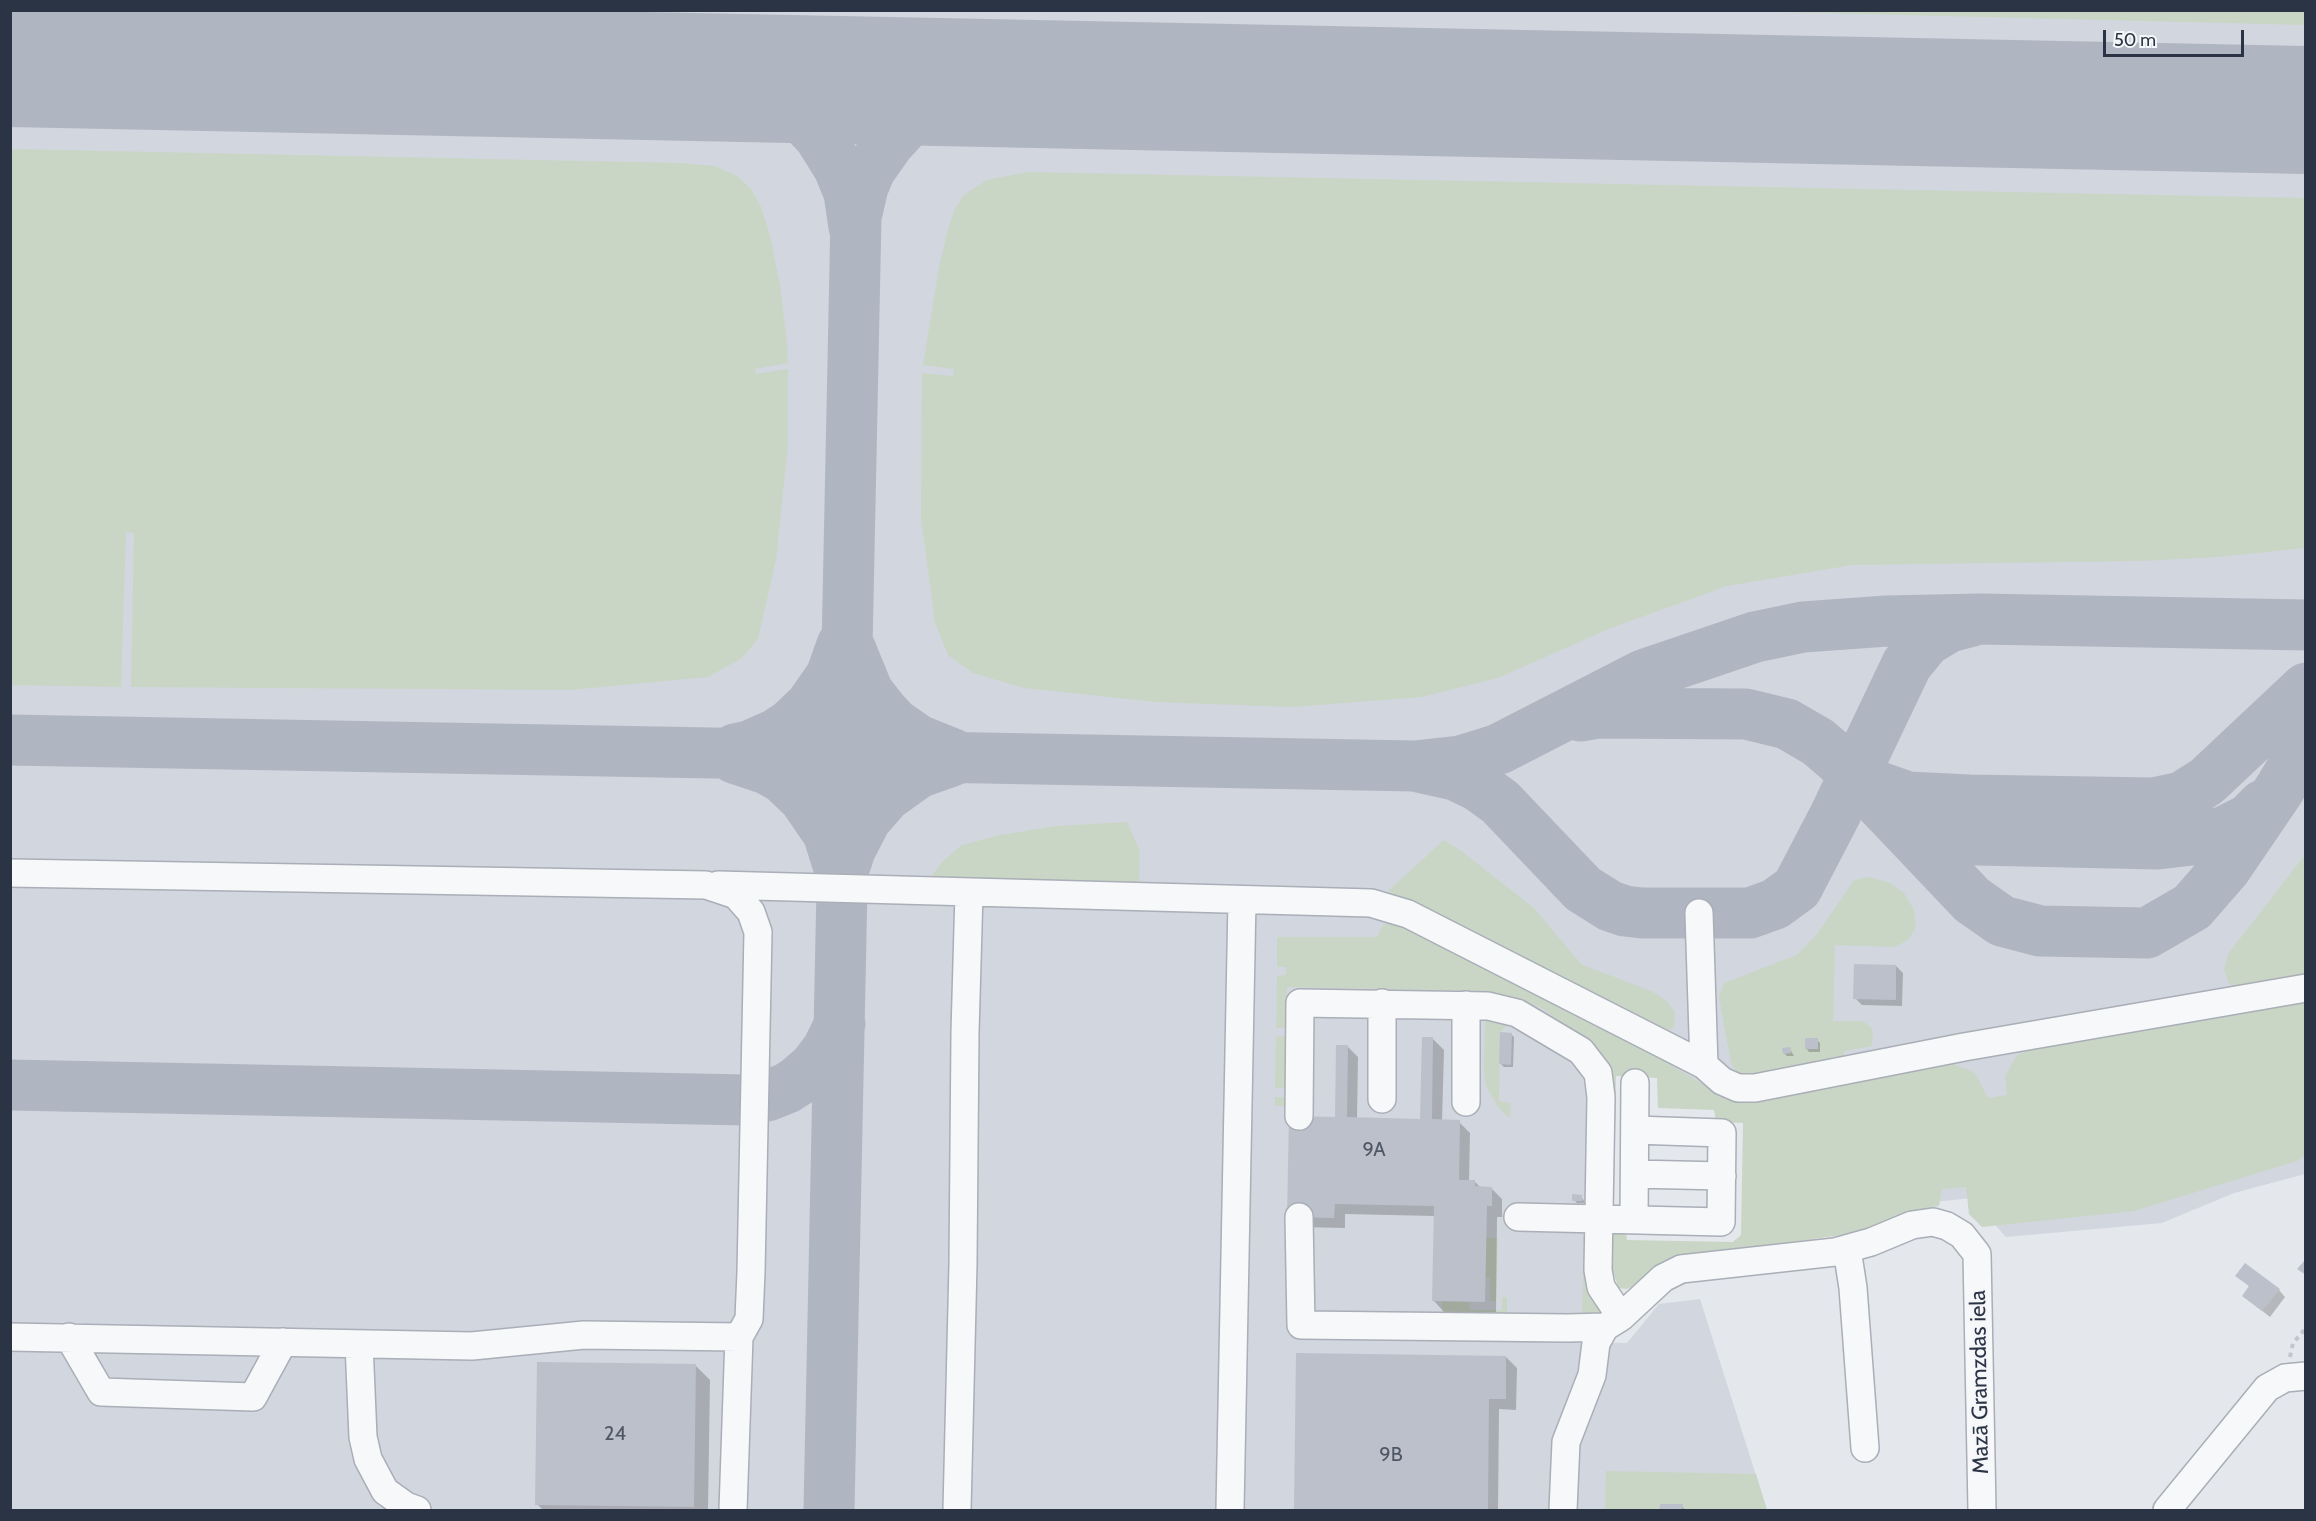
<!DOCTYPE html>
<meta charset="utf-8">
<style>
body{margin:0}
#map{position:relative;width:2316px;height:1521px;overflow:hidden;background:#e4e7ec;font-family:Cabin,sans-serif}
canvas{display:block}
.frame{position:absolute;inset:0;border:12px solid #2b3445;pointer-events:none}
.scale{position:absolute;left:2103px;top:30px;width:141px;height:27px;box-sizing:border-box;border:3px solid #2b3445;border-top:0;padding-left:8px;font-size:18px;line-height:21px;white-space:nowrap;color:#2b3445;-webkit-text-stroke:4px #f4f6f9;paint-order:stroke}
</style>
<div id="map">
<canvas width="2316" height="1521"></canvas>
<div class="frame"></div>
<div class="scale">50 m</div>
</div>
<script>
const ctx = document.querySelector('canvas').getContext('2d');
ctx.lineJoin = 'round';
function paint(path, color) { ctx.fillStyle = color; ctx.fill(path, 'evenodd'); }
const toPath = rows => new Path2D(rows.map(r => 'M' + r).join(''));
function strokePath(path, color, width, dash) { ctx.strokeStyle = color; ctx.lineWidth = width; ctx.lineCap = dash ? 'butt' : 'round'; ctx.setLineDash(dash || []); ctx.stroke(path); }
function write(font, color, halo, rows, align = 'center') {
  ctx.font = font + ' Cabin,sans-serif'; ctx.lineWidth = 4.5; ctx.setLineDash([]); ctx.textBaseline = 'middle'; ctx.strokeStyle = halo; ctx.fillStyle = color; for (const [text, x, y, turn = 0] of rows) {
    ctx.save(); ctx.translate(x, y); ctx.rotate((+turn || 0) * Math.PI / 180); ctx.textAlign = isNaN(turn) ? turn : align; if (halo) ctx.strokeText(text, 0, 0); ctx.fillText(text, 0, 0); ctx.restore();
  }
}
const built = toPath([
 [10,11,2305,11,2305,1174,2234,1193,2162,1223,2006,1237,1971,1198,1916,1204,1592,1041,1585,1315,1568,1315,1568,1342,1627,1343,1659,1304,1700,1299,1767,1510,11,1510]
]);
const green = toPath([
 [2305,10,2305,25,1742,11,1742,10],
 [11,149,680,163,715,166,737,176,751,189,761,207,770,235,780,285,787,343,788,363,755,369,756,374,788,369,788,444,776,560,758,639,742,658,708,677,570,690,131,687,134,533,126,532,121,687,11,685],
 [1028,172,2305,198,2305,548,2218,557,2141,561,1852,565,1727,586,1611,628,1498,678,1422,697,1292,707,1156,702,1024,688,973,673,948,655,935,622,921,519,922,373,953,376,954,369,923,365,939,268,948,229,954,211,963,196,973,189,987,180],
 [1127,822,1140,851,1139,882,929,880,942,862,962,845,1000,835,1057,826],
 [1444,840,1460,850,1534,908,1581,964,1653,992,1668,1002,1675,1013,1674,1026,1670,1030,1662,1031,1388,891],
 [2305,855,2305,981,2244,990,2229,984,2224,970,2228,954],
 [1869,877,1890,883,1904,893,1914,910,1916,927,1908,940,1895,947,1835,945,1833,1021,1862,1021,1870,1026,1873,1031,1872,1046,1844,1051,1844,1059,1746,1076,1737,1072,1731,1063,1719,997,1724,983,1797,955,1818,933,1854,880],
 [1392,922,1648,1051,1719,1094,1954,1064,1975,1073,1988,1098,2007,1095,2005,1076,2017,1055,2045,1044,2305,996,2305,1155,2297,1161,2134,1211,1982,1227,1969,1214,1966,1187,1942,1189,1939,1206,1919,1210,1855,1233,1689,1257,1634,1289,1631,1287,1627,1289,1619,1288,1613,1273,1613,1233,1626,1232,1627,1240,1733,1242,1741,1235,1743,1123,1716,1122,1714,1110,1658,1108,1657,1078,1616,1076,1614,1202,1610,1201,1612,1074,1598,1050,1542,1008,1516,997,1482,991,1287,987,1286,1106,1275,1106,1275,1097,1284,1097,1284,1088,1275,1088,1276,1037,1285,1036,1285,1028,1276,1028,1277,976,1286,975,1286,967,1277,967,1277,937,1377,937,1383,925],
 [1488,1017,1508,1024,1500,1033,1499,1101,1511,1103,1510,1117,1508,1117,1498,1107,1486,1086,1484,1071,1485,1021],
 [1486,1238,1498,1238,1496,1301,1490,1301,1490,1278,1485,1278],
 [1584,1243,1592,1243,1602,1307,1597,1315,1582,1315],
 [1502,1297,1507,1297,1507,1314,1442,1313,1442,1301,1469,1302,1470,1310,1502,1310],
 [1606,1471,1756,1474,1767,1510,1605,1510]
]);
const shadow = toPath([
 [1896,966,1903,973,1902,1006,1862,1005,1855,998],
 [1511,1034,1514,1037,1513,1067,1504,1067,1501,1064],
 [1433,1039,1444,1050,1442,1121,1459,1122,1470,1133,1469,1182,1475,1182,1481,1188,1491,1188,1502,1199,1502,1217,1497,1217,1496,1312,1444,1312,1434,1301,1435,1216,1345,1214,1345,1228,1299,1227,1336,1118,1347,1046,1358,1057,1357,1119,1422,1120],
 [1817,1040,1820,1043,1820,1052,1809,1052,1806,1048],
 [1790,1049,1794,1056,1787,1056,1784,1053],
 [1581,1196,1585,1203,1577,1203,1574,1200],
 [2244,1282,2279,1290,2285,1297,2270,1317,2251,1302,2250,1287],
 [1297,1354,1506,1357,1517,1368,1516,1410,1499,1409,1498,1510,1295,1510],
 [695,1365,710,1380,708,1510,543,1510,537,1504],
 [1661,1505,1682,1506,1685,1510,1661,1510]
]);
const taxiway = toPath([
 [704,78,747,87,765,94,783,103,804,120,819,136,839,168,849,193,854,227],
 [850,648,868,692,882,710,895,724,918,740,953,754],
 [1580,716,1598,713,1746,714,1787,724,1818,742,1839,760,1972,900,2002,921,2040,931,2147,933,2192,907,2226,868,2279,790,2306,745],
 [10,740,1415,766,1460,761,1499,749,1643,675,1755,637,1803,627,1887,621,1980,619,2306,625],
 [735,749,749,746,776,734,790,725,810,706,831,676,842,645],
 [734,758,767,769,783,778,804,798,828,833,838,865],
 [1419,767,1455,775,1478,786,1500,802,1583,889,1610,906,1625,911,1642,913,1750,913,1775,904,1797,888,1835,815,1907,664,1926,641,1949,627,1972,621],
 [1860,777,1871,784,1908,797,1969,800,2154,803,2182,797,2207,781,2306,688],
 [1897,810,1935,828,1977,840,2158,844,2192,840,2225,831,2249,819,2263,805],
 [846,863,850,850,866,819,886,796,918,773,952,761],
 [10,1085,745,1100,767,1096,787,1088,798,1081,814,1067,827,1050,840,1024],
 [829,1510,856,217,863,187,870,170,889,143,910,120,932,105,958,94,988,86,1015,84]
]);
const runway = toPath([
 [10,63,2306,110]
]);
const building = toPath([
 [1854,964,1896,965,1896,1000,1853,999],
 [1500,1032,1512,1033,1511,1065,1499,1064],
 [1422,1037,1433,1037,1432,1119,1460,1120,1459,1180,1475,1180,1475,1186,1492,1187,1492,1206,1487,1206,1485,1302,1432,1301,1434,1206,1335,1204,1334,1218,1287,1217,1289,1116,1335,1117,1336,1045,1348,1045,1347,1117,1420,1119],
 [1805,1038,1818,1038,1818,1049,1805,1049],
 [1791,1047,1791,1053,1783,1054,1782,1048],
 [1572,1194,1582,1195,1582,1201,1572,1201],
 [2306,1259,2306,1275,2297,1269],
 [2245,1263,2280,1289,2262,1311,2242,1296,2249,1286,2235,1276],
 [1296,1353,1506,1356,1506,1399,1489,1399,1488,1510,1294,1510],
 [537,1362,696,1364,694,1507,535,1505],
 [1660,1504,1683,1504,1682,1510,1659,1510]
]);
const path = toPath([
 [2290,1357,2293,1343,2306,1328]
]);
const minor = toPath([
 [10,873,706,885,736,895,751,912,758,932,751,1272,749,1319,739,1337,733,1510],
 [718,885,1371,903,1408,914,1704,1065],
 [1699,913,1704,1065,1722,1081,1738,1088,1755,1088,1964,1047,2306,988],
 [1382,1099,1382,1003],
 [1466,1102,1466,1005],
 [1299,1116,1300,1003,1488,1006,1517,1013,1581,1051,1598,1073,1601,1097,1598,1270,1601,1287,1621,1317,1605,1327,1568,1328,1301,1325,1299,1217],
 [1635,1174,1722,1176],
 [1518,1217,1721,1222,1722,1133,1635,1130],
 [1634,1219,1635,1083],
 [1847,1249,1853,1288,1865,1448],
 [1621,1317,1663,1278,1681,1269,1835,1252,1871,1242,1912,1225,1933,1222,1947,1226,1962,1235,1977,1254,1982,1510],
 [10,1337,472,1346,584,1335,739,1337],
 [69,1337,101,1392,253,1397,283,1342],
 [359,1344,363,1437,368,1459,385,1491,406,1506,417,1510],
 [957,1510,963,1264,965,1033,969,892],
 [1230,1510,1242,900],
 [1563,1510,1566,1442,1592,1375,1596,1343,1605,1327],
 [2167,1510,2267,1388,2285,1378,2306,1376]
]);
const numberNames = [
 ["9A",1374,1150],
 ["24",615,1434],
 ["9B",1391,1455]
];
const streetNames = [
 ["Mazā Gramzdas iela",1980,1382,-91]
];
paint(built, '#d2d6de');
paint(green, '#c9d6c5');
paint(shadow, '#0003');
strokePath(taxiway, '#b0b6c1', 51);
strokePath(runway, '#b0b6c1', 128);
paint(building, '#bbc0ca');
strokePath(minor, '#a9aeb7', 30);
strokePath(path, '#c2c5cb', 4, [4.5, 4.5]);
strokePath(minor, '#f7f8fa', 27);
write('20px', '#4f5766', null, numberNames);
write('22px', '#2b3445', '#f4f6f9', streetNames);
</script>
